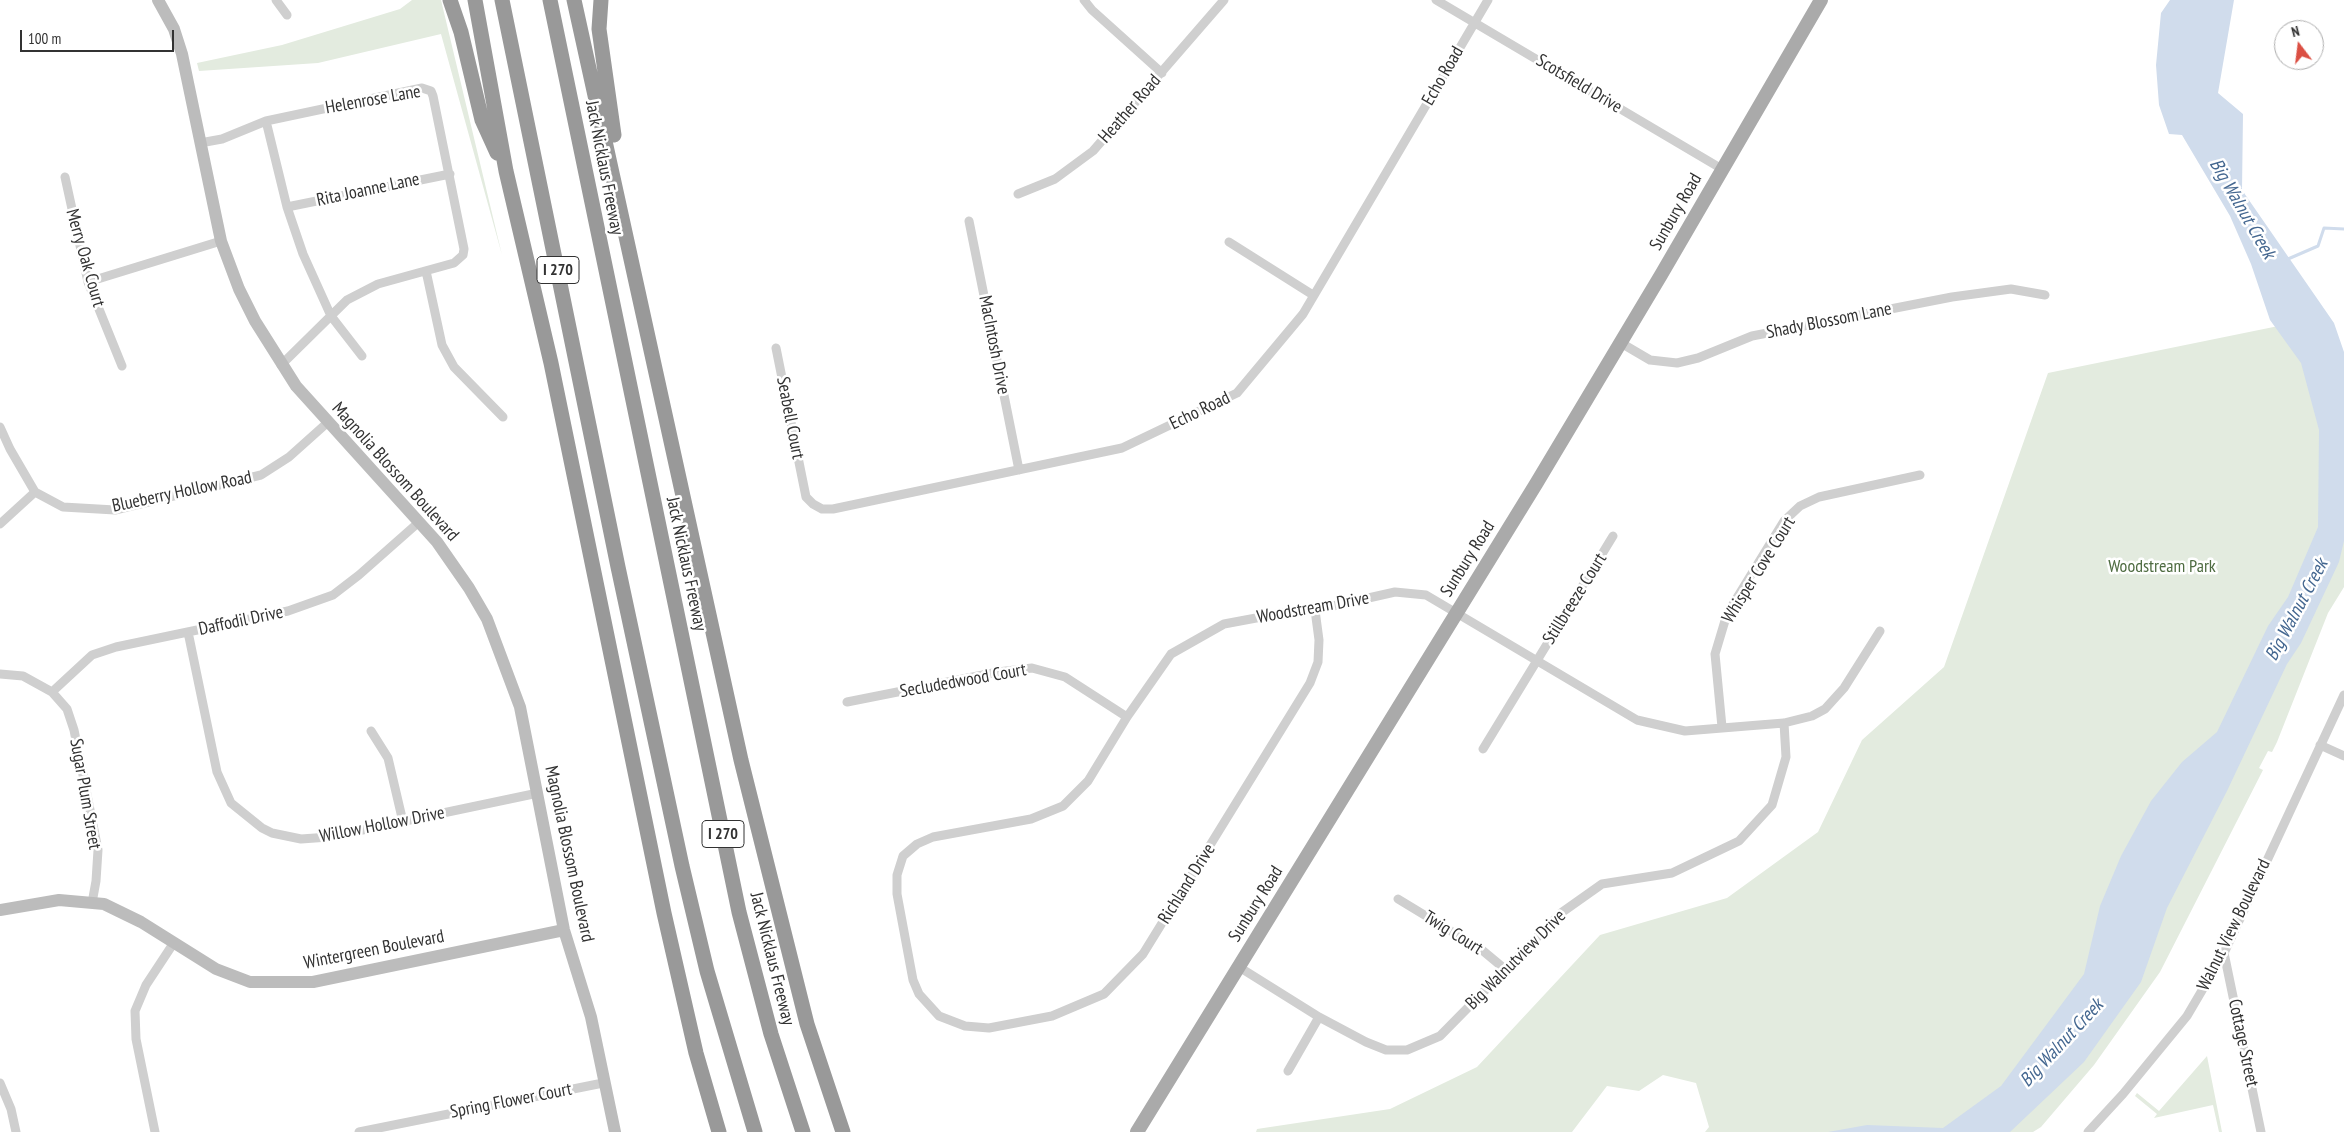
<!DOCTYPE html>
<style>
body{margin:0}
#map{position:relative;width:2344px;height:1132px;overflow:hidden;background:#fff;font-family:"PT Sans Narrow",sans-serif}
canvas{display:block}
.north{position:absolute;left:2274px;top:20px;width:50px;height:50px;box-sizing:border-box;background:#fff;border:1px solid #adadad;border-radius:50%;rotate:345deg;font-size:14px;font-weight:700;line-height:20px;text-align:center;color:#323232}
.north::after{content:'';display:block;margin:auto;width:18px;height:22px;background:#db4f43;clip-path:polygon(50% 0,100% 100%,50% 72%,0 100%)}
.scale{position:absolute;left:20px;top:30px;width:154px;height:22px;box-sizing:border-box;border:2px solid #323232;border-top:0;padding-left:6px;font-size:15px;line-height:18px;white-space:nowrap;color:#323232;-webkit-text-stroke:4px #fff;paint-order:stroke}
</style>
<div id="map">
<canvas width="2344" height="1132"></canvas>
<div class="north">N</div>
<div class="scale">100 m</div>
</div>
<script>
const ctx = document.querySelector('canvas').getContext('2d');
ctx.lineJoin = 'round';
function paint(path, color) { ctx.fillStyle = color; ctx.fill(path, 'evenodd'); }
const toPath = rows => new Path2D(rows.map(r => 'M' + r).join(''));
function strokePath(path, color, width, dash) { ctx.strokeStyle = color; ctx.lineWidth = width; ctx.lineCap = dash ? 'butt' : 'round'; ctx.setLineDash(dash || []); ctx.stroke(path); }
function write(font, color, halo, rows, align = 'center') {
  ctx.font = font + ' "PT Sans Narrow",sans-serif'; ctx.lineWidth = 5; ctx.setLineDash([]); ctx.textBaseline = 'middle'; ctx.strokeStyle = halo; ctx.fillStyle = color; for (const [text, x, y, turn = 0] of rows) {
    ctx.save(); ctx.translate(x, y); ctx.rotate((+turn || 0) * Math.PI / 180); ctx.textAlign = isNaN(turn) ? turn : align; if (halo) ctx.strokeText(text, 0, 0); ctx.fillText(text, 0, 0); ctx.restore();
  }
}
const green = toPath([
 [412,0,441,0,502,255,441,34,318,63,199,71,197,63,282,45,400,9],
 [2303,321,2344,533,2344,587,2328,613,2277,742,2272,752,2268,751,2259,768,2263,770,2160,972,2094,1065,2041,1127,2033,1132,1705,1132,1709,1127,1696,1083,1663,1075,1639,1091,1607,1086,1572,1132,1256,1132,1257,1129,1390,1109,1477,1067,1600,935,1727,898,1818,832,1862,740,1944,667,2048,373],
 [2207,1056,2222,1132,2219,1132,2213,1105,2154,1118,2157,1114,2135,1096,2137,1093,2159,1111]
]);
const water = toPath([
 [2170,0,2234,0,2218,93,2243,114,2242,190,2334,323,2344,352,2344,541,2339,562,2301,643,2287,664,2227,791,2167,908,2141,982,2084,1062,2010,1132,1828,1132,1867,1125,1943,1128,2001,1086,2084,974,2100,906,2121,856,2151,801,2182,762,2217,732,2268,626,2288,597,2318,527,2319,430,2301,363,2270,320,2251,264,2230,216,2182,135,2169,134,2159,105,2156,65,2161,13]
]);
const stream = toPath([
 [2288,259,2318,246,2324,228,2344,229]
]);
const street = toPath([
 [276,0,287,15],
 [1084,0,1092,10,1162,73],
 [1436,0,1722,169],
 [266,121,287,207,303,254,331,316,362,356],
 [200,143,222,139,266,121,422,88,431,91,433,96,464,249,463,255,454,263,378,284,347,300,281,365],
 [65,177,88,282,122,366],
 [1018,194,1055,179,1093,151,1224,0],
 [287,207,450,174],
 [969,221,1019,470],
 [1229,242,1313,295],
 [426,271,442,345,454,367,503,417],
 [88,282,221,241],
 [1621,343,1650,360,1677,363,1698,358,1752,336,1952,297,2011,289,2045,295],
 [776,348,806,497,813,504,822,509,833,509,1122,448,1237,393,1303,314,1488,0],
 [0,427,10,449,35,492,63,507,115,510,261,475,289,457,327,423],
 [0,524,35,492],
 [1315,610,1319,640,1318,662,1310,683,1143,954,1104,994,1052,1016,989,1028,965,1026,939,1016,919,994,913,980,897,894,897,875,903,856,917,844,933,837,1031,819,1063,806,1088,781,1127,717,1171,654,1224,624,1315,607,1315,610,1395,592,1426,595,1637,720,1685,731,1784,723,1812,716,1825,709,1844,688,1880,631],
 [188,632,217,772,231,803,262,828,272,833,301,839,329,837,538,793],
 [0,674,23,676,52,692,67,709,74,730,98,850,96,881,92,903],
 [52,692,92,655,116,647,288,611,333,595,359,575,419,522],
 [847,702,998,672,1032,668,1065,677,1127,717],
 [1722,727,1715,654,1727,614,1784,521,1800,506,1819,497,1920,475],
 [371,731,388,758,403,822],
 [2320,745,2344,756],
 [1483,749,1613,536],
 [1398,899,1482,950,1506,970],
 [2224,953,2261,1132],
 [1239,967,1319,1017,1366,1042,1386,1050,1407,1050,1440,1036,1561,913,1602,884,1672,873,1739,841,1772,805,1786,757,1784,723],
 [1288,1071,1319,1017],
 [0,1083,11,1109,16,1132],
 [155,1132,136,1039,135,1011,146,985,173,944],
 [359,1132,603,1083],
 [2088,1132,2123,1094,2187,1016,2224,953,2344,695]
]);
const secondary = toPath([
 [158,0,174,29,182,54,221,241,239,289,255,321,296,386,437,542,469,588,487,619,520,707,564,930,591,1017,615,1132],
 [0,910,59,900,104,904,141,922,216,969,250,982,313,982,564,930]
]);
const primary = toPath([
 [1137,1132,1536,484,1661,275,1821,0]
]);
const highway = toPath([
 [450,0,461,32,482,120,497,153],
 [475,0,506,171,551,363,664,913,696,1053,719,1132],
 [502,0,618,567,682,866,707,971,755,1132],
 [550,0,739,912,771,1034,803,1132],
 [574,0,741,760,807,1024,843,1132],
 [601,0,599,29,614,135]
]);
const shields = [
 [558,270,42],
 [723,834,42]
];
const shieldNames = [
 ["I 270",558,270],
 ["I 270",723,834]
];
const streetNames = [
 ["Echo Road",1443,76,-60],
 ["Scotsfield Drive",1579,84,31],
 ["Helenrose Lane",373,100,-10],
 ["Heather Road",1130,109,-49],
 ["Jack Nicklaus Freeway",604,168,79],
 ["Rita Joanne Lane",368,190,-12],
 ["Sunbury Road",1676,212,-60],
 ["Merry Oak Court",85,258,74],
 ["Shady Blossom Lane",1829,321,-11],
 ["MacIntosh Drive",994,345,79],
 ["Echo Road",1200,411,-26],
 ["Seabell Court",790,418,79],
 ["Magnolia Blossom Boulevard",395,472,48],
 ["Blueberry Hollow Road",182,492,-12],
 ["Sunbury Road",1468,559,-58],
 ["Jack Nicklaus Freeway",686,564,78],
 ["Whisper Cove Court",1759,570,-58],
 ["Stillbreeze Court",1575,599,-58],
 ["Woodstream Drive",1313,608,-10],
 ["Daffodil Drive",241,621,-12],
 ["Secludedwood Court",963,681,-10],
 ["Sugar Plum Street",85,794,80],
 ["Willow Hollow Drive",382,825,-11],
 ["Magnolia Blossom Boulevard",569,854,78],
 ["Richland Drive",1187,884,-58],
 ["Sunbury Road",1256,904,-58],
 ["Walnut View Boulevard",2234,925,-64],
 ["Twig Court",1453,933,32],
 ["Wintergreen Boulevard",374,950,-11],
 ["Jack Nicklaus Freeway",772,959,76],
 ["Big Walnutview Drive",1516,960,-45],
 ["Cottage Street",2243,1043,78],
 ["Spring Flower Court",511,1101,-11]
];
const parkNames = [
 ["Woodstream Park",2162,567]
];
const waterNames = [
 ["Big Walnut Creek",2242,209,60],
 ["Big Walnut Creek",2297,610,-62],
 ["Big Walnut Creek",2062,1043,-47]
];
paint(green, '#e3ebdf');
paint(water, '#d0dcec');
strokePath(stream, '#d0dcec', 3);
strokePath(street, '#cfcfcf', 9);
strokePath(secondary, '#bcbcbc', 12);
strokePath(primary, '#aaa', 14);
strokePath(highway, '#999', 15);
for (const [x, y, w] of shields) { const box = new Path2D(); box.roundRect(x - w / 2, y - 13.5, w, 27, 4); ctx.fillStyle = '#fff'; ctx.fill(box); strokePath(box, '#323232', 1); }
write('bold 16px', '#323232', null, shieldNames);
write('18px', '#323232', '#fff', streetNames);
write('18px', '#4f6c42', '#fff', parkNames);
write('italic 19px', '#446790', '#fff', waterNames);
</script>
